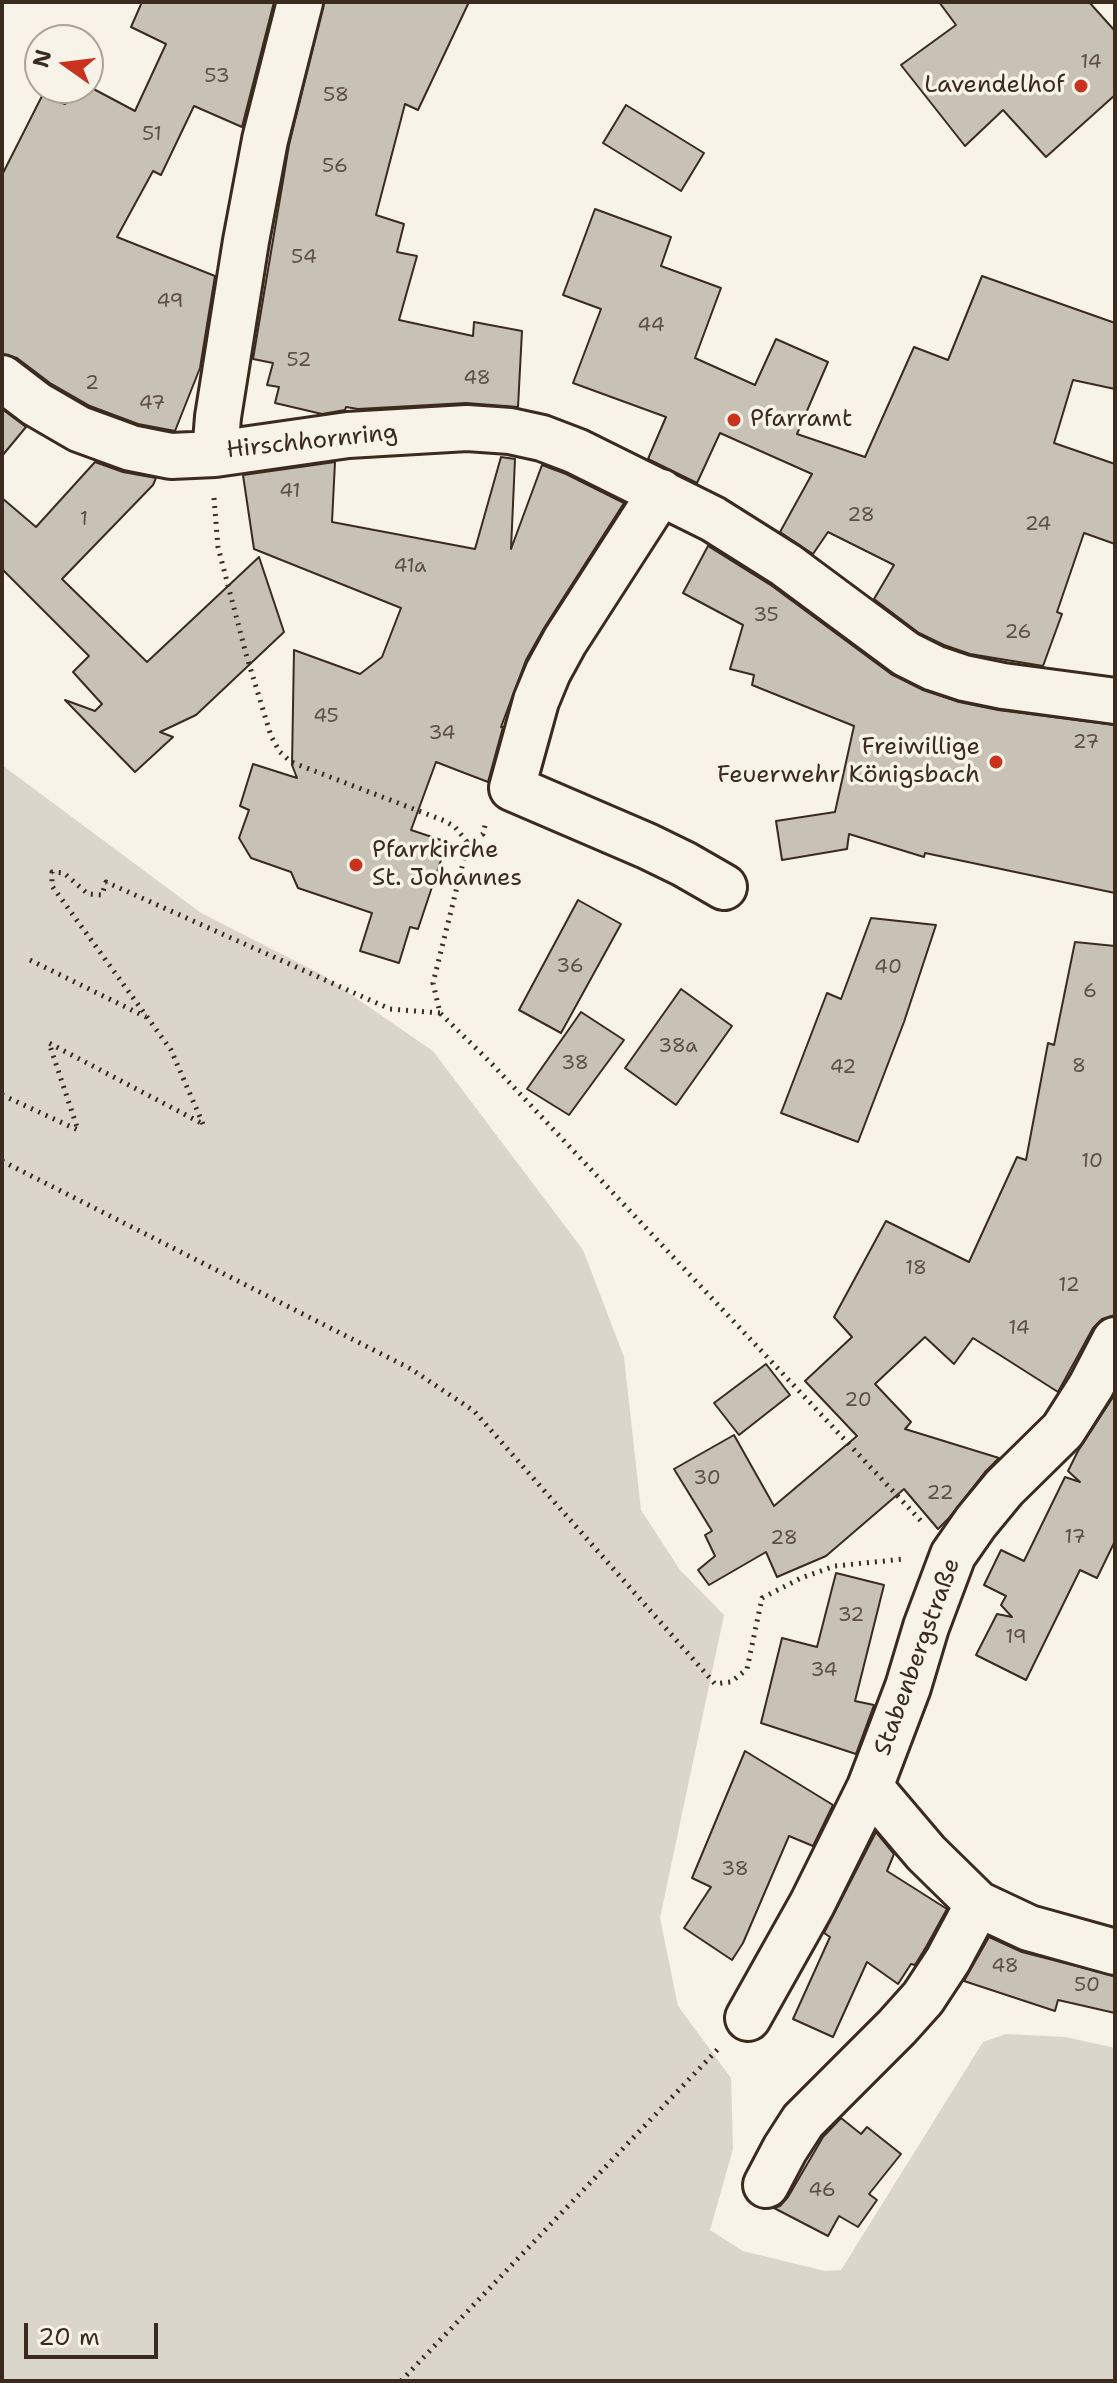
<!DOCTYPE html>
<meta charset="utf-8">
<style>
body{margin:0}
#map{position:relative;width:1117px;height:2383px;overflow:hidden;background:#f7f3e8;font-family:"Shantell Sans",sans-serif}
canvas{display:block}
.frame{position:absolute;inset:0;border:4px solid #3b2a1e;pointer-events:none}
.north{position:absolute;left:24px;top:24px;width:80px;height:80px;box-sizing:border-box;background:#f7f3e8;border:2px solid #aca397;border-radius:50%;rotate:284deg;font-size:22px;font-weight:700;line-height:32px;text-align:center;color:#3b2a1e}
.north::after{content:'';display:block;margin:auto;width:28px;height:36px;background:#c8321e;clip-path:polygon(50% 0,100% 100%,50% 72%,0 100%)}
.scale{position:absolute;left:24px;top:2323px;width:134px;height:36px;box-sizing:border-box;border:4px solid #3b2a1e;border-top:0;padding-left:10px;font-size:24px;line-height:28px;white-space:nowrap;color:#3b2a1e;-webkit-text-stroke:6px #f7f3e8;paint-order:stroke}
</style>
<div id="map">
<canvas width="1117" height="2383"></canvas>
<div class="frame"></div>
<div class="north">N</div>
<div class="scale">20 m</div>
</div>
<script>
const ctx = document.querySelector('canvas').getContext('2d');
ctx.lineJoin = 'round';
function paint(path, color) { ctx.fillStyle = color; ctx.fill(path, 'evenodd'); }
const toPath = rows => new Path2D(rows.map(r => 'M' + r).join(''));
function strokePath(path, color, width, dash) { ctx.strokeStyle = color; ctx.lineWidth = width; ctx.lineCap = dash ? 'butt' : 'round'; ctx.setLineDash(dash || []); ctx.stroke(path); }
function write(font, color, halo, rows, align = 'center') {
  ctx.font = font + ' "Shantell Sans",sans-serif'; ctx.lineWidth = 7; ctx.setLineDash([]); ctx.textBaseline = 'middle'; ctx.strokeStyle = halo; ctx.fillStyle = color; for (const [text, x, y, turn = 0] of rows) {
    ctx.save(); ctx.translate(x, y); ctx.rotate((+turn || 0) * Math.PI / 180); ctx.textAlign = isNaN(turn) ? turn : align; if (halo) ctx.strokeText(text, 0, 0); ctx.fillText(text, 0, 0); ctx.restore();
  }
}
const green = toPath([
 [2,765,201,913,321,974,433,1051,583,1250,624,1357,641,1510,680,1570,724,1615,660,1918,678,2006,731,2078,733,2149,710,2230,743,2251,825,2271,841,2270,983,2042,1006,2034,1066,2037,1115,2048,1115,2381,2,2381]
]);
const building = toPath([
 [142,2,274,2,242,127,194,106,161,175,153,171,117,237,215,276,200,368,175,431,138,424,90,406,50,383,17,358,2,354,2,175,42,96,65,104,78,88,88,88,88,86,135,111,166,44,131,27,142,2],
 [324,2,469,2,418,110,405,104,376,215,404,224,397,252,417,256,399,320,473,336,474,322,522,331,518,407,466,403,358,409,346,407,345,410,322,414,275,403,279,387,267,385,273,363,253,359,289,145,324,2],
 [939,2,1089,2,1115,31,1115,95,1046,157,1003,110,965,146,901,65,956,25,939,2],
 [626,105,704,153,681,191,603,143,626,105],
 [595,209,671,237,661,266,721,288,695,358,755,385,776,339,828,362,797,434,865,457,914,347,948,360,982,276,1115,323,1115,389,1073,380,1054,443,1115,464,1115,544,1084,533,1057,612,1062,614,1043,666,970,654,944,645,919,633,874,599,894,565,828,532,813,554,780,532,812,474,720,433,697,483,648,459,666,417,573,383,601,309,563,295,595,209],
 [2,409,26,427,2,456,2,409],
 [501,457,515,459,511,549,542,465,566,474,624,503,544,628,526,660,501,727,503,727,488,782,436,762,411,830,447,842,418,929,410,927,399,963,360,951,372,913,298,888,291,872,251,858,239,838,249,810,240,806,253,764,297,778,292,765,294,650,360,674,382,657,401,608,254,549,243,475,335,462,332,522,475,549,501,457],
 [95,462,123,472,156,478,153,485,62,579,147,662,259,557,284,632,196,715,160,732,173,737,135,772,65,700,95,711,102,704,73,672,89,656,2,569,2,498,36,527,95,462],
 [708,546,772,586,891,674,923,690,959,702,998,710,1115,725,1115,893,925,853,924,857,849,834,847,849,782,860,776,821,835,812,854,726,752,685,754,675,730,669,743,625,683,593,708,546],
 [578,900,621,924,561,1033,519,1010,578,900],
 [871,918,936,925,904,1022,858,1142,781,1113,827,993,841,999,871,918],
 [1075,942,1115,946,1115,1315,1102,1319,1093,1328,1058,1392,973,1338,954,1364,925,1337,875,1384,911,1422,905,1429,999,1458,985,1472,948,1519,938,1529,904,1489,826,1556,777,1577,766,1552,709,1585,698,1570,715,1556,705,1535,712,1531,674,1469,734,1435,774,1506,857,1436,805,1381,852,1337,834,1317,886,1221,969,1262,1017,1157,1026,1160,1048,1043,1054,1045,1075,942],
 [681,989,732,1026,676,1105,625,1068,681,989],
 [581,1012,624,1040,569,1115,527,1089,581,1012],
 [766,1364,790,1395,739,1435,714,1403,766,1364],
 [1115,1394,1115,1541,1097,1578,1080,1570,1026,1680,976,1655,997,1614,1012,1617,1001,1605,1006,1596,984,1585,1001,1550,1024,1561,1065,1477,1080,1482,1068,1471,1078,1451,1115,1394],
 [836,1573,884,1585,855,1701,874,1705,856,1754,761,1723,782,1638,817,1647,836,1573],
 [745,1751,833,1805,813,1846,789,1836,743,1943,732,1960,684,1928,711,1887,692,1878,745,1751],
 [876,1832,894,1854,887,1871,947,1909,926,1947,915,1965,911,1964,898,1984,867,1962,833,2037,793,2019,830,1937,824,1933,876,1832],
 [989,1937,1022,1952,1115,1976,1115,2013,1058,2000,1055,2011,964,1981,989,1937],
 [841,2118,861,2134,867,2127,901,2154,869,2194,877,2200,858,2227,839,2216,828,2236,774,2208,780,2206,788,2197,823,2137,841,2118]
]);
const path = toPath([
 [214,498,218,547,246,654,271,736,280,752,291,762,445,821,455,827,468,843],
 [468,843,433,983,440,1013,491,1063,922,1522],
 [468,843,483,834,486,821],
 [30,960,146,1017],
 [2,1095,78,1130,49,1043,203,1124],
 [203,1124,171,1050,52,886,52,872,64,873,88,894,102,895,106,882,390,1009,440,1013],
 [2,1161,411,1369,474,1411,715,1684,731,1682,747,1669,762,1598,801,1578,835,1566,904,1559],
 [401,2381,718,2049]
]);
const minor = toPath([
 [2,378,36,404,79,429,131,448,171,456,215,454,348,435,467,428,510,431,542,438,576,451,713,519,786,565,906,654,934,668,964,678,1003,686,1115,701],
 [215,454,218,417,246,241,265,140,300,2],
 [661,492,565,641,548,672,536,701,512,788,647,846,684,864,724,887],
 [870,1787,926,1853,978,1904,1029,1928,1115,1952],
 [748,2018,812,1904,870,1787,908,1687,926,1627,953,1555,976,1522,1004,1488,1063,1430,1091,1386,1115,1340],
 [766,2185,785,2149,803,2121,897,2027,923,1998,948,1960,978,1904]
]);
const markers = [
 [1081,86,8,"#c8321e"],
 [734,420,8,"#c8321e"],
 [996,762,8,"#c8321e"],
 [356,865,8,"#c8321e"]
];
const numberNames = [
 ["14",1091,63],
 ["53",217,77],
 ["58",336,96],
 ["51",152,135],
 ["56",335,167],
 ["54",304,258],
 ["49",170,302],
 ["44",651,326],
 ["52",299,361],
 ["48",477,379],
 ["2",92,384],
 ["47",152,404],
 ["41",290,492],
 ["28",861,516],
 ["1",84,520],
 ["24",1038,525],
 ["41a",410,567],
 ["35",766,616],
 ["26",1018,633],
 ["45",326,717],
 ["34",442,734],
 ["27",1086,743],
 ["36",570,967],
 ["40",888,968],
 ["6",1090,992],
 ["38a",678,1047],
 ["38",575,1064],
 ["8",1079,1067],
 ["42",843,1068],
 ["10",1092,1162],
 ["18",916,1269],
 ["12",1069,1286],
 ["14",1019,1329],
 ["20",858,1401],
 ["30",707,1479],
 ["22",940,1494],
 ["17",1075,1538],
 ["28",784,1539],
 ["32",851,1616],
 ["19",1016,1638],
 ["34",824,1671],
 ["38",735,1870],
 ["48",1005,1967],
 ["50",1087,1986],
 ["46",822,2191]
];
const poiNames = [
 ["Lavendelhof",1065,86],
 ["Pfarramt",750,420,"left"],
 ["Freiwillige",980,748],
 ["Feuerwehr Königsbach",980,776],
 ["Pfarrkirche",372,851,"left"],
 ["St. Johannes",372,879,"left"]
];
const streetNames = [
 ["Hirschhornring",312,442,-6],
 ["Stabenbergstraße",918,1657,-70]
];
paint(green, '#dbd6cb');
paint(building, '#c8c1b6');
strokePath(building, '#3b2a1e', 2);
strokePath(minor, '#3b2a1e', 50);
strokePath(path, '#3b2a1e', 5, [2, 6]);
strokePath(minor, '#f7f3e8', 44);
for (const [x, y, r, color] of markers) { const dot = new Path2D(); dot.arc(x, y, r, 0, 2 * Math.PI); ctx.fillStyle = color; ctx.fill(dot); strokePath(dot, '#f7f3e8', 3); }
write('20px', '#5e5044', null, numberNames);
write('24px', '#3b2a1e', '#f7f3e8', poiNames, 'right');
write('24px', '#3b2a1e', '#f7f3e8', streetNames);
</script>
